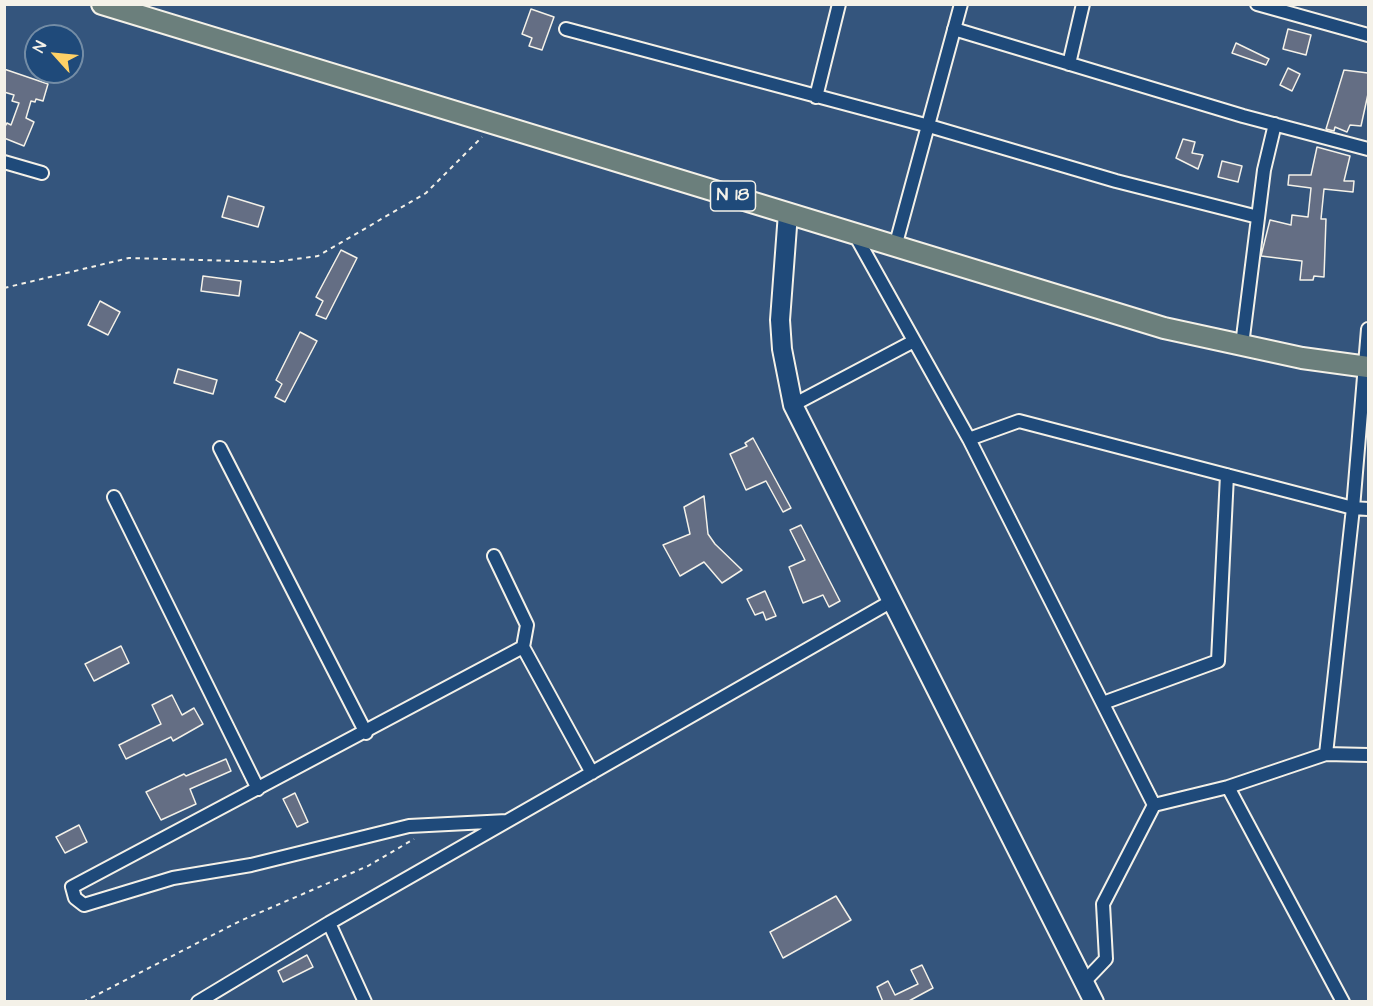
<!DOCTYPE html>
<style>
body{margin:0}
#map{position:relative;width:1373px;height:1006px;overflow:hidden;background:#34557d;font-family:"Architects Daughter",sans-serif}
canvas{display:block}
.frame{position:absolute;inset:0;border:6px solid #f4f1e8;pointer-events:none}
.north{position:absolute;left:24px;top:24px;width:60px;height:60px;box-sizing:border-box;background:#1f4a7a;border:2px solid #748da6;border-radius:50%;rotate:297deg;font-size:16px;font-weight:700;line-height:24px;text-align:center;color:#f4f1e8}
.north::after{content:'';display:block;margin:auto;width:21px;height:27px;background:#ffd166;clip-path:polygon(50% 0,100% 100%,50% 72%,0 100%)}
</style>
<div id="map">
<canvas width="1373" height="1006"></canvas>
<div class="frame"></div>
<div class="north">N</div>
</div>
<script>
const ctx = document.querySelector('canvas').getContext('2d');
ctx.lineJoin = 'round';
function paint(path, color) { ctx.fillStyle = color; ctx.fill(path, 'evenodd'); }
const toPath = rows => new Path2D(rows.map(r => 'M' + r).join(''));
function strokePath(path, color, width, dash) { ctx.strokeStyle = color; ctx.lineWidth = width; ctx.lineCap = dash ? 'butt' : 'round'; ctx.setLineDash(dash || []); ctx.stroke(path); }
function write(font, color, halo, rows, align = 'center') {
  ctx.font = font + ' "Architects Daughter",sans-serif'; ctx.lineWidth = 6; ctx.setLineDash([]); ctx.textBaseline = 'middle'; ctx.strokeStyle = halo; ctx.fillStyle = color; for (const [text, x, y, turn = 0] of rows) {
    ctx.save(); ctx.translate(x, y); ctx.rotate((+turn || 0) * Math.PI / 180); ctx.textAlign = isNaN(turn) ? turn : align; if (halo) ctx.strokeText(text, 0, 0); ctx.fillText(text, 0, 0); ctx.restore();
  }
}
const building = toPath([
 [531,9,554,17,542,50,529,46,532,38,522,34,531,9],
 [1288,29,1311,35,1306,55,1283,49,1288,29],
 [1236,43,1269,59,1266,65,1232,53,1236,43],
 [1288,68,1300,74,1292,91,1280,85,1288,68],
 [4,69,48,84,43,101,36,99,35,102,31,101,26,118,34,122,24,146,4,138,4,128,7,123,11,125,19,103,12,101,14,95,4,92,4,69],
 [1344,70,1368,73,1368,94,1361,126,1350,125,1347,132,1335,127,1334,131,1326,129,1344,70],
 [1183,139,1195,142,1192,153,1203,155,1198,169,1176,158,1183,139],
 [1317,147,1350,156,1344,181,1354,181,1353,192,1324,189,1321,219,1326,219,1324,277,1314,276,1313,280,1300,280,1302,261,1261,256,1270,220,1291,225,1292,215,1308,217,1311,188,1288,185,1289,175,1311,175,1317,147],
 [1222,161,1242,166,1238,182,1218,177,1222,161],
 [228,196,264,207,258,227,222,217,228,196],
 [341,250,357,258,326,319,316,315,323,301,316,297,341,250],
 [203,276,241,281,239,296,201,291,203,276],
 [100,301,120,312,108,335,88,325,100,301],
 [300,332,317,341,285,402,275,397,282,384,276,380,300,332],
 [178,369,217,380,213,394,174,383,178,369],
 [753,438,791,508,783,512,766,481,746,490,730,454,747,446,745,443,753,438],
 [704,496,708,534,715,544,742,570,722,583,704,562,680,576,663,545,690,534,684,507,704,496],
 [801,525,840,601,829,607,823,595,803,603,789,567,805,560,790,530,801,525],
 [765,591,776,616,766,620,763,612,755,615,747,599,765,591],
 [121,646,129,663,94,681,85,664,121,646],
 [172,695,182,715,194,708,203,724,173,741,171,737,126,759,119,745,161,724,152,705,172,695],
 [226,759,231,771,190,789,196,804,161,820,146,792,184,774,186,776,226,759],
 [295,793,308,822,297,827,283,799,295,793],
 [79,825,87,842,65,853,56,837,79,825],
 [836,896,851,920,783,958,770,932,836,896],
 [307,955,313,967,283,982,278,971,307,955],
 [922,965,933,988,907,1002,883,1002,877,987,888,981,895,995,918,984,911,970,922,965]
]);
const path = toPath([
 [4,288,129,258,274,262,318,256,426,193,482,137],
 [83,1002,240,921,368,866,414,839]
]);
const street = toPath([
 [1257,4,1368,35],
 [566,29,929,126,1116,181,1258,217],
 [954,29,1243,116,1368,149],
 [1069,64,1083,4],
 [816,97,839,4],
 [4,162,42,173],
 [854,233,969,439,1154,805],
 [895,247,961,4],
 [1242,345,1264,170,1275,124],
 [793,405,914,341],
 [969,439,1019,421,1353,508,1368,509],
 [220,448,366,733],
 [114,497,258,789],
 [494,556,527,625,523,647,592,773],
 [1103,703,1218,661,1227,475],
 [1326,754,1353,508,1368,329],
 [1228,787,1343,1002],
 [507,821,409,826,251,865,173,878,84,905,75,898,72,887,523,647],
 [329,923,365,1002],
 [1084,982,1106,959,1103,904,1154,805,1228,787,1326,754,1368,755],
 [198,1002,329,923,892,601]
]);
const secondary = toPath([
 [788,213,780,320,782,349,793,405,1094,1002]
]);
const primary = toPath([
 [102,4,1164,328,1302,358,1368,367]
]);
const shields = [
 [733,196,45]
];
const shieldNames = [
 ["N 18",733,196]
];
paint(building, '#646e84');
strokePath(building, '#f4f1e8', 1.5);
strokePath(street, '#f4f1e8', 16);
strokePath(secondary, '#f4f1e8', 22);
strokePath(primary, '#f4f1e8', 24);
strokePath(path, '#f4f1e8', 2, [4.5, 4.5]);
strokePath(street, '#1f4a7a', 12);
strokePath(secondary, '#1f4a7a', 18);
strokePath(primary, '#6b7f7c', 20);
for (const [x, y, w] of shields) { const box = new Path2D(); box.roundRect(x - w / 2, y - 15, w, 30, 4.5); ctx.fillStyle = '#1f4a7a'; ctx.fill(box); strokePath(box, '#f4f1e8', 1.5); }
write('bold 18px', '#f4f1e8', null, shieldNames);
</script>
